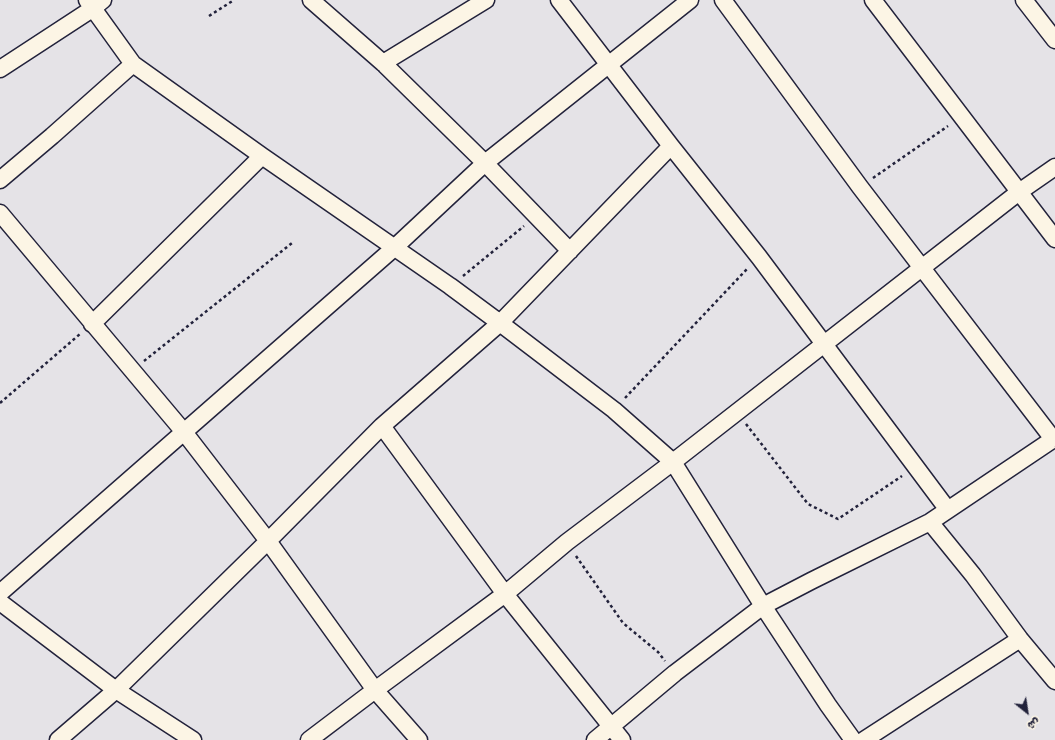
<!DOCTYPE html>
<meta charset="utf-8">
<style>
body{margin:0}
#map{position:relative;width:1055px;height:740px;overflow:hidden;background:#e5e3e7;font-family:"Gochi Hand","Playpen Sans Arabic",sans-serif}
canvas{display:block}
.north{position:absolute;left:1007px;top:692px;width:40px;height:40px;-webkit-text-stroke:3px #fcf5e5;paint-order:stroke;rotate:150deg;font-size:11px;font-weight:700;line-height:16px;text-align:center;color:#22223b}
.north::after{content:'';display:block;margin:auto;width:14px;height:18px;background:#22223b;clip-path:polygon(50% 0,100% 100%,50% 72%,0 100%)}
</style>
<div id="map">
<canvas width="1055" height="740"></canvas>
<div class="north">ش</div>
</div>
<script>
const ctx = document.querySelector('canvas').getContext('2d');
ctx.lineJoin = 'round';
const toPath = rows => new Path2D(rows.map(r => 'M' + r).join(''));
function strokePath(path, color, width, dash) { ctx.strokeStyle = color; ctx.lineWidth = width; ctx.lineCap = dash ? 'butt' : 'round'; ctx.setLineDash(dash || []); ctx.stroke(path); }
const path = toPath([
 [209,16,234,0],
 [873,178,948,126],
 [463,276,524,226],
 [144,361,292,243],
 [625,398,747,269],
 [0,403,80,334],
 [746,424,808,504,838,519,902,476],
 [576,556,623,623,658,652,665,661]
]);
const minor = toPath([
 [87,0,133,64,262,156,450,286,500,323,614,410,673,462,763,606,828,705,853,740],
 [311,0,383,63,485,163,570,251],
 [559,0,671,146,759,257,948,510],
 [723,0,860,187,1053,439],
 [873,0,1055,239],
 [1024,0,1055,40],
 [383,63,486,0],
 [0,69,92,9,103,0],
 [0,180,52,136,133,64],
 [0,213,184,432,268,541,375,690,419,740],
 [92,324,262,156],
 [382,426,505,594,622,740],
 [930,522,973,575,1020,639,1055,681],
 [0,593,394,248,485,163,690,0],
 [0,602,116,690,193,740],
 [58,740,116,690,268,541,382,426,500,323,671,146],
 [309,740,375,690,505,594,567,542,673,462,1019,192,1055,167],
 [595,740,675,673,763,606,811,581,930,522,1055,438],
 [864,740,1020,639]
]);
strokePath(minor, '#22223b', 19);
strokePath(path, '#22223b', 2.5, [3, 3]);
strokePath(minor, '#fcf5e5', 16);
</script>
